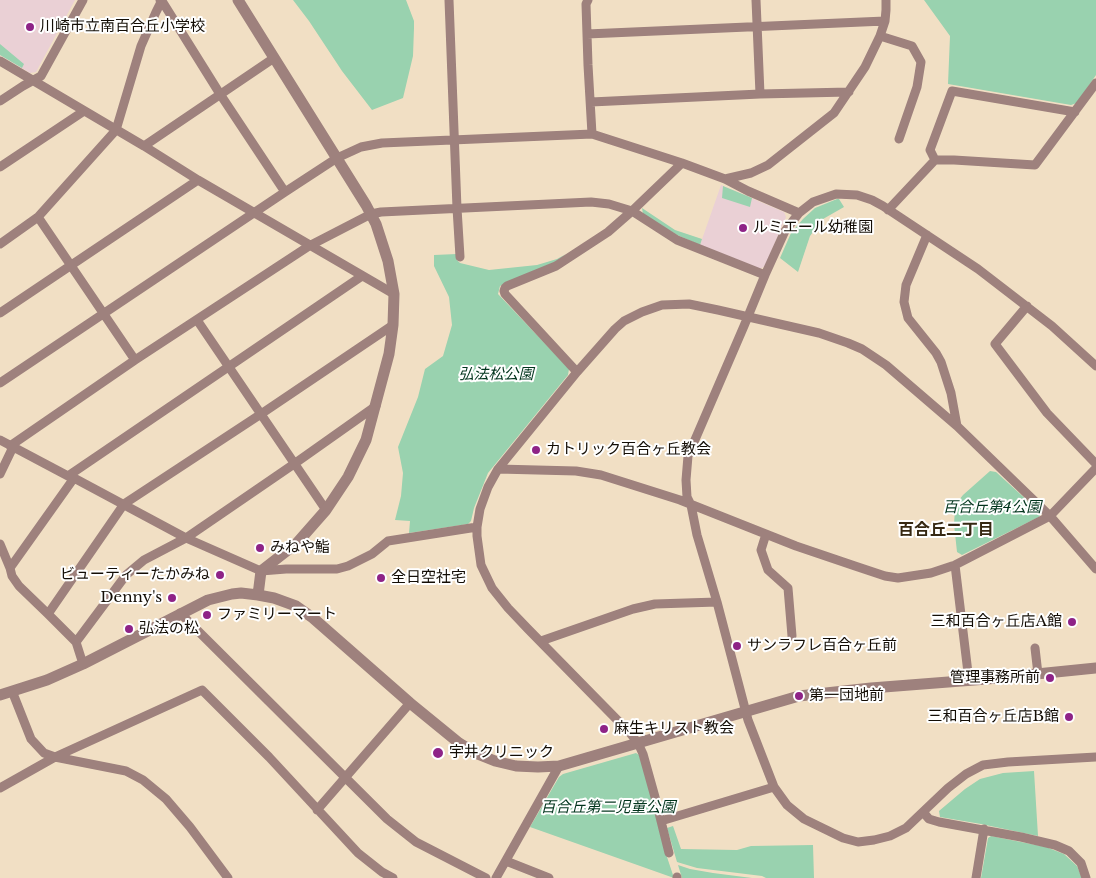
<!DOCTYPE html>
<meta charset="utf-8">
<style>
body{margin:0}
canvas{display:block;background:#f1dfc4}
</style>
<canvas width="1096" height="878"></canvas>
<script>
const ctx = document.querySelector('canvas').getContext('2d');
ctx.lineJoin = 'round';
function paint(path, color) { ctx.fillStyle = color; ctx.fill(path, 'evenodd'); }
const toPath = rows => new Path2D(rows.map(r => 'M' + r).join(''));
function strokePath(path, color, width, dash) { ctx.strokeStyle = color; ctx.lineWidth = width; ctx.lineCap = dash ? 'butt' : 'round'; ctx.setLineDash(dash || []); ctx.stroke(path); }
function write(font, color, halo, rows, align = 'center') {
  ctx.font = font + ' "Libre Baskerville","Noto Sans JP",serif'; ctx.lineWidth = 4; ctx.setLineDash([]); ctx.textBaseline = 'middle'; ctx.strokeStyle = halo; ctx.fillStyle = color; for (const [text, x, y, turn = 0] of rows) {
    ctx.save(); ctx.translate(x, y); ctx.rotate((+turn || 0) * Math.PI / 180); ctx.textAlign = isNaN(turn) ? turn : align; if (halo) ctx.strokeText(text, 0, 0); ctx.fillText(text, 0, 0); ctx.restore();
  }
}
const education = toPath([
 [0,0,75,0,36,72,30,73,0,55],
 [721,185,784,212,786,217,765,266,760,269,700,245]
]);
const green = toPath([
 [293,0,406,0,414,21,414,28,413,56,403,98,372,110,342,71,309,21],
 [924,0,1096,0,1096,75,1077,103,1071,105,948,84,950,36],
 [0,44,24,64,22,68,0,55],
 [723,186,752,198,750,207,722,198],
 [837,199,839,199,844,207,823,219,810,236,798,272,780,258,791,233,803,219,815,208],
 [642,208,675,230,702,239,700,245,677,235,643,214],
 [457,254,457,260,460,263,489,270,537,265,557,259,566,254,557,261,500,286,498,294,569,369,568,375,488,473,474,508,471,521,468,524,409,533,410,521,395,520,401,496,403,473,398,447,418,397,425,369,443,356,452,325,449,297,434,266,434,255],
 [990,471,996,472,1041,513,1039,517,962,555,957,552,954,524,955,509,959,500,963,495],
 [636,753,639,755,648,784,665,851,674,878,530,827,559,777,563,774],
 [1034,771,1038,836,981,824,940,817,939,811,965,789,980,779,1003,773],
 [673,826,681,849,737,850,751,846,813,845,814,878,766,878,762,876,697,868,677,862,667,828],
 [991,836,1046,847,1064,854,1077,866,1082,878,981,878,988,838],
 [678,865,690,869,713,873,752,878,682,878]
]);
const minor = toPath([
 [160,0,162,1,220,94,285,192],
 [449,0,457,208,460,257],
 [588,0,586,4,588,65,592,134],
 [756,0,760,94],
 [587,34,885,21],
 [880,36,912,46,921,62,917,87,899,139],
 [0,61,144,146,198,180,394,294],
 [0,101,23,86,41,76,83,0],
 [591,102,760,94,849,92],
 [144,146,274,58],
 [935,160,930,150,952,91,1075,112],
 [0,167,84,111],
 [725,179,751,173,768,165,834,113,865,67,880,36,885,21,886,10,886,0],
 [888,210,935,160,954,160,1035,165,1096,83],
 [38,217,135,360],
 [927,235,906,285,904,302,908,318,936,353,941,362,951,393,957,426],
 [0,244,38,217,116,130,141,46,156,12,162,0],
 [1027,306,995,344,1047,413,1096,464],
 [0,313,198,180],
 [197,320,326,510],
 [1096,366,1052,326,978,269,883,206,872,200,857,195,836,194,813,202,799,213,785,231,765,275,744,326,688,456,686,480,687,497,691,505,697,535,717,602,748,720,774,787,787,805,804,819,843,838,858,842,874,840,890,836,906,828,948,788,966,774,983,765,1008,762,1096,757],
 [577,372,505,294,504,291,505,288,507,286,556,266,608,232,632,211,682,163],
 [0,383,285,192,337,158,361,147,382,143,592,134,682,163,725,179,748,191,799,213],
 [0,440,68,476,74,478,186,538,261,571,286,569,337,569,348,566,372,554,388,541,477,527],
 [10,446,135,360,309,246,371,214,381,212,591,202,609,204,632,211,677,240,765,275],
 [498,469,576,471,601,475,680,500,796,546,855,566,885,576,898,578,931,573,955,565,1050,516,1096,468],
 [0,474,13,447],
 [68,476,362,276],
 [766,534,761,550,768,570,788,588,792,636],
 [0,544,10,568,12,576,19,586,48,614,76,642,83,664],
 [955,565,969,681],
 [10,568,74,478],
 [180,613,387,819,416,842,486,878],
 [48,614,124,504,261,414,393,325],
 [541,641,633,609,655,604,717,602],
 [76,642,126,575,144,560,186,538,294,464,376,406],
 [1035,648,1038,674],
 [12,691,31,739,44,753,55,757,126,771,143,780,166,799,190,827,228,878],
 [0,788,55,757,202,690,269,757,358,853,382,872,393,878],
 [317,810,410,703],
 [923,812,929,819,939,822,1021,837,1055,845,1069,851,1081,863,1086,878],
 [661,821,774,787],
 [669,853,655,797,643,754,638,743,630,733,528,629,508,608,492,588,481,565,477,536,477,527,480,509,488,487,498,469,577,372,615,329,624,321,642,312,662,305,689,304,718,310,819,333,848,343,862,349,886,365,957,426,1050,516,1096,569],
 [506,861,549,878],
 [677,877,677,878],
 [496,878,559,766],
 [976,878,984,829]
]);
const tertiary = toPath([
 [238,0,366,205,376,224,388,261,394,294,393,325,389,354,366,440,348,477,326,510,297,543,261,571,258,595],
 [0,695,47,680,83,664,208,600,232,594,241,593,258,595,274,598,296,606,313,618,410,703,459,743,475,753,495,761,516,766,538,767,559,766,799,696,871,688,987,679,1096,668]
]);
const markers = [
 [30,27,5,"#8e2387"],
 [743,228,5,"#8e2387"],
 [536,450,5,"#8e2387"],
 [260,548,5,"#8e2387"],
 [220,575,5,"#8e2387"],
 [381,578,5,"#8e2387"],
 [172,598,5,"#8e2387"],
 [207,615,5,"#8e2387"],
 [1072,622,5,"#8e2387"],
 [129,629,5,"#8e2387"],
 [737,646,5,"#8e2387"],
 [1050,678,5,"#8e2387"],
 [799,696,5,"#8e2387"],
 [1069,717,5,"#8e2387"],
 [604,729,5,"#8e2387"],
 [438,753,6,"#8e2387"]
];
const poiNames = [
 ["川崎市立南百合丘小学校",40,27],
 ["ルミエール幼稚園",753,228],
 ["カトリック百合ヶ丘教会",546,450],
 ["みねや鮨",270,548],
 ["ビューティーたかみね",210,575,"right"],
 ["全日空社宅",391,578],
 ["Denny's",162,598,"right"],
 ["ファミリーマート",217,615],
 ["三和百合ヶ丘店A館",1062,622,"right"],
 ["弘法の松",139,629],
 ["サンラフレ百合ヶ丘前",747,646],
 ["管理事務所前",1040,678,"right"],
 ["第一団地前",809,696],
 ["三和百合ヶ丘店B館",1059,717,"right"],
 ["麻生キリスト教会",614,729],
 ["宇井クリニック",449,753]
];
const parkNames = [
 ["弘法松公園",496,375],
 ["百合丘第4公園",992,508],
 ["百合丘第二児童公園",608,808]
];
const neighbourhoodNames = [
 ["百合丘二丁目",946,530]
];
paint(education, '#ead0d5');
paint(green, '#99d2af');
strokePath(minor, '#9e817d', 9);
strokePath(tertiary, '#9e817d', 11);
for (const [x, y, r, color] of markers) { const dot = new Path2D(); dot.arc(x, y, r, 0, 2 * Math.PI); ctx.fillStyle = color; ctx.fill(dot); strokePath(dot, '#fff', 2); }
write('15px', '#130d05', '#fff', poiNames, 'left');
write('italic 15px', '#01341c', '#fff', parkNames);
write('bold 16px', '#362812', '#fff', neighbourhoodNames);
</script>
